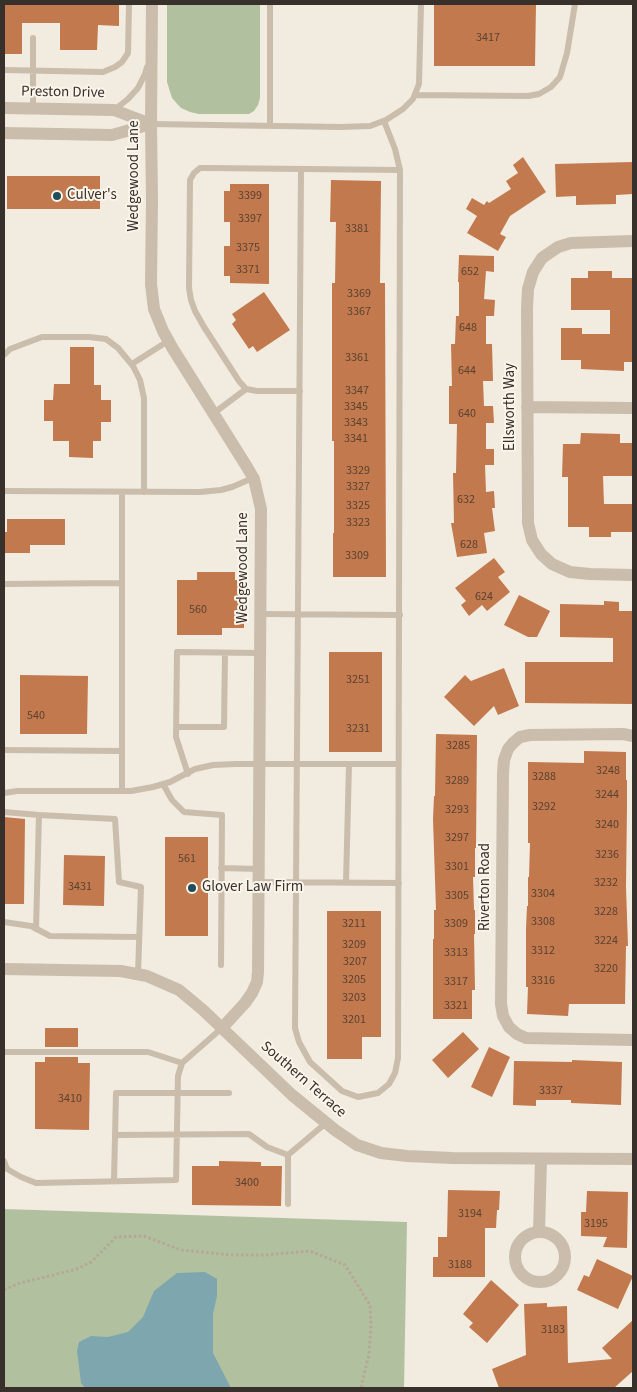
<!DOCTYPE html>
<style>
body{margin:0}
#map{position:relative;width:637px;height:1392px;overflow:hidden;background:#f2ebdf;font-family:"Source Sans 3",sans-serif}
canvas{display:block}
.frame{position:absolute;inset:0;border:5px solid #38302a;pointer-events:none}
</style>
<div id="map">
<canvas width="637" height="1392"></canvas>
<div class="frame"></div>
</div>
<script>
const ctx = document.querySelector('canvas').getContext('2d');
ctx.lineJoin = 'round';
function paint(path, color) { ctx.fillStyle = color; ctx.fill(path, 'evenodd'); }
const toPath = rows => new Path2D(rows.map(r => 'M' + r).join(''));
function strokePath(path, color, width, dash) { ctx.strokeStyle = color; ctx.lineWidth = width; ctx.lineCap = dash ? 'butt' : 'round'; ctx.setLineDash(dash || []); ctx.stroke(path); }
function write(font, color, halo, rows, align = 'center') {
  ctx.font = font + ' "Source Sans 3",sans-serif'; ctx.lineWidth = 4; ctx.setLineDash([]); ctx.textBaseline = 'middle'; ctx.strokeStyle = halo; ctx.fillStyle = color; for (const [text, x, y, turn = 0] of rows) {
    ctx.save(); ctx.translate(x, y); ctx.rotate((+turn || 0) * Math.PI / 180); ctx.textAlign = isNaN(turn) ? turn : align; if (halo) ctx.strokeText(text, 0, 0); ctx.fillText(text, 0, 0); ctx.restore();
  }
}
const green = toPath([
 [167,4,260,4,260,98,258,105,254,111,249,114,199,114,190,112,181,108,172,98,167,82],
 [4,1209,407,1222,404,1388,4,1388]
]);
const water = toPath([
 [205,1272,217,1279,217,1296,213,1314,213,1353,231,1388,85,1388,81,1383,77,1351,79,1342,91,1336,108,1337,128,1332,143,1317,154,1291,177,1273]
]);
const building = toPath([
 [4,4,61,5,61,4,119,4,119,26,98,25,97,50,60,50,60,23,22,23,22,54,4,54],
 [434,4,536,4,535,66,434,66],
 [523,157,546,192,510,216,500,234,506,237,498,251,467,233,477,216,466,209,472,198,484,205,487,201,489,203,511,189,506,181,518,173,513,165],
 [633,162,633,194,616,195,616,204,576,205,576,196,556,197,555,164],
 [7,176,100,176,100,209,7,209],
 [331,180,381,181,380,283,385,283,386,577,333,577,333,533,334,533,334,441,332,441,332,283,335,283,336,222,330,222],
 [230,184,269,184,269,284,230,283,230,276,224,276,224,246,230,246,230,222,224,222,224,191,230,191],
 [459,255,494,256,494,272,486,271,484,299,495,300,494,316,486,316,486,344,492,344,493,381,483,381,484,406,493,406,494,423,486,423,486,449,494,449,494,465,485,465,486,492,494,491,495,508,492,508,495,531,484,533,487,553,457,557,451,523,454,523,453,473,456,473,457,424,449,424,449,386,452,386,451,344,455,344,456,316,459,316,459,282,458,282],
 [588,271,612,271,612,278,633,278,633,362,624,362,624,371,581,369,581,360,561,360,561,328,582,328,582,334,610,334,610,310,571,310,571,278,588,278],
 [264,292,290,330,257,352,253,346,249,349,232,324,236,320,232,314],
 [70,347,94,347,94,385,101,385,101,400,111,400,111,422,101,422,101,441,93,441,93,458,69,457,69,441,53,441,53,421,44,421,44,400,53,400,54,384,70,384],
 [581,433,620,434,620,443,633,443,633,476,603,476,604,504,633,504,633,532,611,532,611,537,589,537,589,527,568,527,568,477,562,477,563,444,580,444],
 [7,519,65,519,65,545,30,545,30,553,4,553,4,532,7,532],
 [494,558,505,572,498,577,510,592,487,611,482,605,469,616,461,605,466,601,455,588],
 [197,572,235,572,235,580,244,580,244,628,222,628,222,635,177,635,177,580,197,580],
 [519,595,550,611,537,637,528,637,504,625],
 [604,601,619,602,619,611,633,611,633,704,525,703,525,662,613,662,613,638,560,637,560,604,604,605],
 [329,652,382,652,382,752,329,752],
 [504,668,519,706,498,715,494,706,474,726,444,697,465,675,471,681],
 [20,675,88,676,87,734,20,734],
 [436,734,477,735,476,848,475,848,475,877,473,877,474,910,475,910,475,934,474,934,475,990,472,990,472,1019,433,1019,433,939,434,939,434,910,436,910,433,819,434,796,435,796],
 [584,751,626,752,626,780,627,780,627,806,626,887,628,946,626,946,625,1004,569,1004,568,1016,527,1014,528,987,526,987,526,929,527,906,528,906,528,877,529,877,530,843,528,843,528,762,584,763],
 [4,817,25,819,24,904,4,904],
 [165,837,208,837,208,936,165,936],
 [64,855,105,856,104,906,63,905],
 [327,911,381,911,381,1037,362,1037,362,1059,327,1059],
 [45,1028,78,1028,78,1047,45,1047],
 [463,1032,479,1049,448,1078,432,1060],
 [489,1047,510,1057,492,1097,471,1087],
 [45,1057,78,1057,78,1063,90,1063,89,1130,35,1129,35,1062,45,1062],
 [572,1060,622,1062,621,1105,571,1103,571,1100,536,1100,536,1106,513,1105,514,1061,572,1062],
 [219,1161,261,1162,261,1166,282,1166,281,1206,192,1205,192,1166,219,1166],
 [448,1190,500,1191,499,1210,497,1210,496,1228,485,1228,485,1277,433,1277,433,1257,438,1257,438,1237,447,1237],
 [587,1191,628,1192,627,1248,603,1247,607,1237,581,1236,581,1212,586,1212],
 [597,1259,633,1276,618,1309,577,1290,584,1275,589,1277],
 [491,1280,519,1305,487,1343,469,1327,473,1323,463,1314],
 [547,1303,547,1307,567,1306,568,1363,612,1359,602,1348,633,1320,633,1371,614,1388,499,1388,492,1369,526,1355,524,1304]
]);
const path = toPath([
 [4,1290,20,1283,53,1275,77,1269,91,1262,116,1237,144,1236,181,1250,231,1255,265,1255,310,1251,345,1265,370,1305,371,1326,369,1354,361,1388]
]);
const service = toPath([
 [270,4,270,126],
 [33,38,33,109],
 [4,70,103,72,115,67,122,62,128,53,129,4],
 [415,95,528,96,539,94,551,87,560,77,567,53,575,4],
 [114,110,128,99,138,88,145,74,147,67],
 [151,124,340,127,370,126,386,120,403,109,413,99,419,84,421,4],
 [301,169,295,1028,299,1042,310,1062,342,1091,358,1097,378,1093,389,1084,395,1073,398,1058,400,170,395,149,384,121],
 [4,355,10,349,42,337,89,337,106,339,118,348,133,366,140,380,144,398,144,492],
 [132,364,168,341],
 [300,391,257,391,246,389,239,381,204,327,195,311,191,300,189,288,190,180,194,173,200,168,209,168,400,170],
 [214,413,246,389],
 [4,491,200,492,221,490,232,487,253,478],
 [122,492,122,791],
 [4,584,122,583],
 [260,614,400,615],
 [176,727,224,727,225,653],
 [4,750,122,751],
 [188,774,176,737,177,652,260,653],
 [163,784,172,800,184,812,222,815,221,965],
 [4,793,17,791,131,791,153,787,170,782,195,769,213,765,236,764,398,764],
 [4,812,39,815,115,819,119,882,141,887,138,974],
 [221,868,259,869],
 [259,882,399,883],
 [346,883,349,764],
 [4,922,31,926,50,936,139,937],
 [36,929,39,815],
 [4,1052,148,1052,182,1063],
 [115,1135,249,1134,267,1147,288,1155,326,1123],
 [288,1155,288,1204],
 [4,1161,7,1169,21,1177,36,1183,176,1180,178,1076,182,1063,222,1028],
 [114,1181,116,1093,229,1093]
]);
const minor = toPath([
 [4,108,114,110,151,124],
 [4,133,112,135,151,124],
 [633,241,571,243,558,247,542,258,533,272,528,289,527,309,528,523,532,540,541,554,552,564,570,572,590,574,633,575],
 [527,407,633,408],
 [633,736,623,734,530,735,520,737,513,743,508,749,504,760,503,773,501,1004,503,1016,509,1027,517,1034,526,1038,633,1040],
 '515 1257a25 25 0 1 1 50 0a25 25 0 1 1-50 0Z',
 [539,1232,541,1159]
]);
const tertiary = toPath([
 [152,4,151,124,152,201,151,284,154,309,163,331,173,349,247,467,254,479,261,509,258,972,257,982,252,993,245,1003,222,1028],
 [4,969,121,971,147,976,179,990,203,1010,292,1095,335,1130,357,1145,381,1153,407,1156,452,1158,633,1159]
]);
const markers = [
 [57,196,5,"#204d58"],
 [192,888,5,"#204d58"]
];
const numberNames = [
 ["3417",488,38],
 ["3399",250,196],
 ["3397",250,219],
 ["3381",357,229],
 ["3375",248,248],
 ["3371",248,270],
 ["652",470,272],
 ["3369",359,294],
 ["3367",359,312],
 ["648",468,328],
 ["3361",357,358],
 ["644",467,371],
 ["3347",357,391],
 ["3345",356,407],
 ["640",467,414],
 ["3343",356,423],
 ["3341",356,439],
 ["3329",358,471],
 ["3327",358,487],
 ["632",466,500],
 ["3325",358,506],
 ["3323",358,523],
 ["628",469,545],
 ["3309",357,556],
 ["624",484,597],
 ["560",198,610],
 ["3251",358,680],
 ["540",36,716],
 ["3231",358,729],
 ["3285",458,746],
 ["3248",608,771],
 ["3288",544,777],
 ["3289",457,781],
 ["3244",607,795],
 ["3292",544,807],
 ["3293",457,810],
 ["3240",607,825],
 ["3297",457,838],
 ["3236",607,855],
 ["561",187,859],
 ["3301",457,867],
 ["3232",606,883],
 ["3431",80,887],
 ["3304",543,894],
 ["3305",457,896],
 ["3228",606,912],
 ["3308",543,922],
 ["3211",354,924],
 ["3309",456,924],
 ["3224",606,941],
 ["3209",354,945],
 ["3312",543,951],
 ["3313",456,953],
 ["3207",355,962],
 ["3220",606,969],
 ["3205",354,980],
 ["3316",543,981],
 ["3317",456,982],
 ["3203",354,998],
 ["3321",456,1006],
 ["3201",354,1020],
 ["3337",551,1091],
 ["3410",70,1099],
 ["3400",247,1183],
 ["3194",470,1214],
 ["3195",596,1224],
 ["3188",460,1265],
 ["3183",553,1330]
];
const streetNames = [
 ["Preston Drive",63,93,1],
 ["Wedgewood Lane",135,176,-90],
 ["Ellsworth Way",511,407,-90],
 ["Wedgewood Lane",244,568,-90],
 ["Riverton Road",486,887,-90],
 ["Southern Terrace",303,1080,41]
];
const poiNames = [
 ["Culver's",67,196],
 ["Glover Law Firm",202,888]
];
paint(green, '#b1c19f');
paint(water, '#7ea6ae');
paint(building, '#c2794d');
strokePath(path, '#b6a795', 3, [2.5, 2.5]);
strokePath(service, '#cabdab', 6);
strokePath(minor, '#cabdab', 12);
strokePath(tertiary, '#cabdab', 12);
for (const [x, y, r, color] of markers) { const dot = new Path2D(); dot.arc(x, y, r, 0, 2 * Math.PI); ctx.fillStyle = color; ctx.fill(dot); strokePath(dot, '#faf5eb', 2); }
write('12px', '#5a4233', null, numberNames);
write('15px', '#38302a', '#faf5eb', streetNames);
write('15px', '#38302a', '#faf5eb', poiNames, 'left');
</script>
